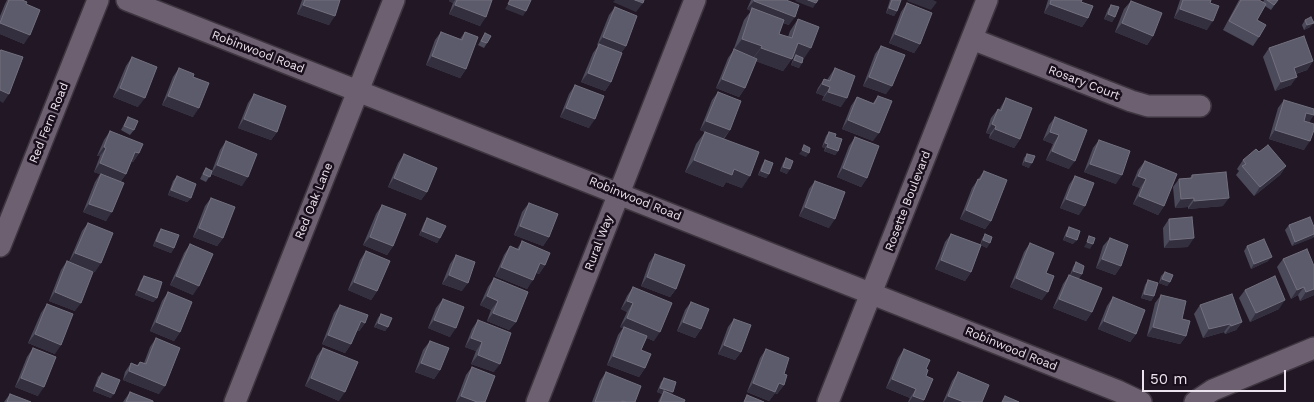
<!DOCTYPE html>
<style>
body{margin:0}
#map{position:relative;width:1314px;height:402px;overflow:hidden;background:#221825;font-family:"Work Sans",sans-serif}
canvas{display:block}
.scale{position:absolute;left:1142px;top:370px;width:144px;height:22px;box-sizing:border-box;border:2px solid #ebe3ed;border-top:0;padding-left:6px;font-size:15px;line-height:18px;white-space:nowrap;color:#ebe3ed;-webkit-text-stroke:4px #190f1c;paint-order:stroke}
</style>
<div id="map">
<canvas width="1314" height="402"></canvas>
<div class="scale">50 m</div>
</div>
<script>
const ctx = document.querySelector('canvas').getContext('2d');
ctx.lineJoin = 'round';
const toPath = rows => new Path2D(rows.map(r => 'M' + r).join(''));
function strokePath(path, color, width, dash) { ctx.strokeStyle = color; ctx.lineWidth = width; ctx.lineCap = dash ? 'butt' : 'round'; ctx.setLineDash(dash || []); ctx.stroke(path); }
function paint(path, color) { ctx.fillStyle = color; ctx.fill(path, 'evenodd'); }
function write(font, color, halo, rows, align = 'center') {
  ctx.font = font + ' "Work Sans",sans-serif'; ctx.lineWidth = 5; ctx.setLineDash([]); ctx.textBaseline = 'middle'; ctx.strokeStyle = halo; ctx.fillStyle = color; for (const [text, x, y, turn = 0] of rows) {
    ctx.save(); ctx.translate(x, y); ctx.rotate((+turn || 0) * Math.PI / 180); ctx.textAlign = isNaN(turn) ? turn : align; if (halo) ctx.strokeText(text, 0, 0); ctx.fillText(text, 0, 0); ctx.restore();
  }
}
const street = toPath([
 [127,0,1118,391,1141,402],
 [972,39,1131,101,1148,106,1200,106],
 [0,246,98,0],
 [235,402,394,0],
 [537,402,695,0],
 [828,402,987,0],
 [1195,402,1213,390,1314,348]
]);
const wall = toPath([
 [7,0,22,0,26,4,24,44,0,34,0,16,5,4],
 [302,0,340,0,329,25,297,14],
 [450,0,492,0,480,26,449,14,453,3,449,1],
 [751,0,786,0,789,25,783,23,779,34,788,37,790,31,798,19,803,60,799,68,791,65,794,57,793,57,783,71,756,61,745,88,739,97,716,88,728,58,733,51,744,20,751,11,747,9],
 [890,0,901,0,897,11,894,16,886,13],
 [1048,0,1082,0,1081,2,1088,18,1082,27,1044,13],
 [1180,0,1211,0,1210,3,1207,30,1174,18],
 [1239,0,1259,0,1263,2,1264,0,1278,0,1271,10,1265,6,1257,20,1259,37,1253,46,1223,30],
 [1131,1,1153,36,1147,45,1115,32,1124,9],
 [907,3,920,44,914,53,889,43,901,12],
 [1111,5,1115,17,1112,22,1104,19,1108,9],
 [615,7,626,46,621,53,611,82,605,91,581,82,593,53,598,46,597,45,609,15],
 [1305,20,1310,27,1304,30,1302,25],
 [441,32,460,39,465,32,466,69,460,78,426,65,435,40],
 [485,33,487,43,484,48,478,45],
 [881,46,886,94,863,86,875,54],
 [1269,48,1313,61,1307,70,1296,74,1291,85,1275,91,1263,57],
 [132,57,138,107,113,97,126,66],
 [179,68,193,77,193,117,162,105,173,77],
 [835,68,841,107,822,100,824,96,816,93,818,88,824,79,827,80],
 [575,85,589,128,560,117,569,94],
 [718,92,730,130,724,139,742,188,726,182,723,187,685,172,696,144,705,132,700,130,712,100],
 [254,94,277,132,271,140,238,128,248,103],
 [878,96,873,141,842,129,851,106,857,97,873,103],
 [1006,98,1020,139,1014,148,989,138,990,134,986,133,991,118,998,109,999,110],
 [1284,100,1310,122,1304,150,1269,139,1278,108],
 [128,117,134,130,130,135,121,130],
 [1055,117,1069,169,1046,160,1053,144,1043,140,1049,125],
 [110,131,139,153,133,162,131,161,126,174,121,181,106,221,83,212,95,182,100,174,94,172,100,156,97,156,104,140],
 [829,132,835,137,838,151,835,155,824,151,825,148,822,147,826,136],
 [855,137,867,178,861,187,837,177,849,146],
 [1099,140,1116,184,1084,172,1093,148],
 [226,141,242,186,211,174,206,182,200,179,203,173,206,168,212,171,220,150],
 [1259,152,1286,166,1280,175,1254,196,1236,175,1239,171,1237,169,1243,160],
 [404,154,427,192,421,200,388,187,398,163],
 [1027,154,1029,168,1022,165,1024,158],
 [786,158,787,174,780,171,783,163],
 [765,160,769,174,766,178,758,175,762,165],
 [1145,161,1164,206,1158,215,1133,204,1140,188,1132,185,1138,170],
 [984,171,991,221,985,229,960,219,972,188],
 [1192,175,1223,206,1188,209,1188,207,1175,208,1173,187,1179,179,1190,178],
 [177,176,191,198,187,202,168,195,173,181],
 [1075,176,1079,215,1060,208,1069,185],
 [815,181,829,228,799,216,809,189],
 [211,198,223,238,217,246,193,237,205,206],
 [529,203,549,237,543,246,514,235,522,212],
 [382,205,393,246,387,255,363,245,376,214],
 [427,218,440,238,437,243,419,235,424,223],
 [1169,219,1188,247,1164,248,1163,228],
 [88,223,95,272,69,262,82,231],
 [1289,225,1314,227,1314,237,1292,246,1285,230],
 [1069,227,1073,244,1063,240,1066,232],
 [161,229,174,248,171,253,153,246,158,233],
 [951,234,980,245,982,239,985,234,987,248,981,245,971,272,965,281,935,269,945,242],
 [1110,238,1121,266,1115,275,1096,268,1103,246],
 [522,241,545,265,539,274,536,273,527,289,495,276,504,255,510,246,517,249],
 [1030,243,1046,273,1042,300,1010,287,1024,252],
 [190,244,193,295,170,285,184,253],
 [1247,246,1268,261,1251,269,1244,251],
 [366,251,377,291,371,300,348,290,360,260],
 [655,254,676,289,670,297,641,286,649,263],
 [456,255,462,291,442,284,450,264],
 [1283,259,1314,266,1314,295,1300,301,1298,295,1291,299,1277,267],
 [67,261,75,311,49,301,61,270],
 [1076,262,1082,274,1079,278,1092,312,1086,321,1053,308,1063,284,1069,275,1070,275,1073,267],
 [1165,272,1170,282,1167,286,1159,283,1161,276],
 [144,276,157,298,153,302,135,295,141,280],
 [494,278,516,322,509,330,487,321,491,310,480,305,488,287],
 [1148,280,1154,296,1151,301,1141,298,1145,285],
 [633,287,654,341,647,338,641,350,645,368,639,377,607,365,618,335,623,328,620,327,627,312,621,309,627,296],
 [1245,290,1279,309,1250,322,1239,298],
 [168,292,180,332,174,341,150,331,162,301],
 [1161,295,1182,319,1186,336,1180,344,1147,336,1155,303],
 [1113,297,1136,334,1130,342,1098,329,1107,306],
 [443,299,450,337,428,328,436,308],
 [691,302,701,329,695,338,677,331,685,310],
 [47,304,55,354,28,343,41,313],
 [340,305,365,323,359,331,357,330,351,344,345,353,322,344,334,313],
 [1200,305,1242,322,1236,330,1225,334,1224,332,1203,338,1194,314],
 [381,314,388,327,385,331,374,327,378,318],
 [734,319,741,352,735,360,718,354,728,327],
 [478,320,494,372,471,364,476,351,465,347,472,329],
 [156,338,159,394,123,380,125,372,131,363,137,365,140,362,144,363,150,347],
 [430,341,440,370,434,379,415,372,423,350],
 [33,348,38,396,15,387,27,357],
 [323,348,339,401,305,386,317,356],
 [766,349,784,374,784,385,777,394,775,393,769,401,747,392,760,358],
 [904,349,926,369,926,376,923,402,908,402,910,398,886,388,898,358],
 [472,367,485,402,456,402,466,375],
 [606,372,635,402,592,402,600,381],
 [958,372,982,402,943,402,952,381],
 [102,373,111,398,93,391,98,377],
 [664,378,671,394,684,402,658,402,662,394,657,392,661,382],
 [130,392,153,402,123,402],
 [10,394,31,402,4,402]
]);
const shadedWall = toPath([
 [450,0,455,0,453,3,449,1],
 [615,0,635,0,643,3,636,12,613,2],
 [796,0,808,0,816,3,813,8,795,1],
 [908,0,933,0,937,2,931,10,907,1],
 [754,1,795,17,789,25,751,11,752,8,751,11,747,9],
 [508,4,526,11,523,16,505,9],
 [1050,4,1088,18,1082,27,1044,13],
 [303,5,335,16,329,25,297,14],
 [455,5,486,17,480,26,449,14],
 [889,8,897,11,894,16,886,13],
 [1180,9,1213,21,1207,30,1174,18],
 [1108,14,1115,17,1112,22,1104,19],
 [0,23,30,35,24,44,0,34],
 [1122,23,1153,36,1147,45,1115,32],
 [1314,23,1310,27,1304,30,1307,25],
 [895,34,920,44,914,53,889,43],
 [603,37,626,46,620,54,599,44,598,46,597,45],
 [742,39,762,46,753,58,733,51],
 [798,43,811,48,803,60,796,55,794,57,789,55],
 [761,48,792,59,783,71,752,60],
 [432,56,466,69,460,78,426,65],
 [794,60,802,63,799,68,791,65],
 [1313,61,1307,70,1288,76,1294,68],
 [588,73,611,82,605,91,581,82],
 [869,77,892,86,886,94,863,86],
 [1297,77,1291,85,1275,91,1281,82],
 [722,79,745,88,739,97,716,88],
 [822,84,830,87,824,96,816,93],
 [120,88,145,98,138,107,113,97],
 [0,90,9,94,3,103,0,101],
 [828,92,847,98,841,107,822,100],
 [168,96,199,108,193,117,162,105],
 [566,108,595,119,589,128,560,117],
 [1306,113,1314,115,1308,124,1300,122],
 [244,119,277,132,271,140,238,128],
 [848,120,879,133,873,141,842,129],
 [706,121,730,130,723,139,700,130],
 [992,124,996,126,990,134,986,133],
 [995,129,1020,139,1014,148,989,138],
 [1275,130,1310,141,1304,150,1269,139],
 [1050,132,1059,135,1053,144,1043,140],
 [825,143,828,144,825,148,822,147],
 [104,147,106,148,100,156,97,156],
 [827,147,838,151,835,155,824,151],
 [802,150,809,153,806,157,799,154],
 [1052,151,1075,161,1069,169,1046,160],
 [135,152,139,153,133,162,129,160],
 [694,160,734,169,750,176,742,188,726,182,723,187,685,172],
 [1025,161,1032,163,1029,168,1022,165],
 [100,163,126,174,120,182,94,172],
 [1090,164,1122,175,1116,184,1084,172],
 [217,165,248,177,242,186,211,174],
 [1286,166,1280,175,1254,196,1260,187],
 [783,167,790,169,787,174,780,171],
 [843,168,867,178,861,187,837,177],
 [761,171,769,174,766,178,758,175],
 [1138,176,1146,179,1140,188,1132,185],
 [394,178,427,192,421,200,388,187],
 [171,190,191,198,187,202,168,195],
 [1139,196,1164,206,1158,215,1133,204],
 [1194,198,1188,207,1175,208,1181,199],
 [1229,198,1223,206,1188,209,1194,201],
 [1066,199,1085,206,1079,215,1060,208],
 [89,204,112,212,106,221,83,212],
 [805,207,835,219,829,228,799,216],
 [966,210,991,221,985,229,960,219],
 [520,226,549,237,543,246,514,235],
 [199,228,223,238,217,246,193,237],
 [422,231,440,238,437,243,419,235],
 [1314,234,1313,238,1292,246,1295,242],
 [1066,236,1077,240,1073,244,1063,240],
 [370,237,393,246,387,255,363,245],
 [1194,238,1188,247,1164,248,1170,240],
 [983,240,990,243,987,248,980,245],
 [156,241,174,248,171,253,153,246],
 [1087,242,1093,244,1090,249,1084,247],
 [75,253,101,263,95,272,69,262],
 [1272,257,1268,261,1251,269,1254,264],
 [1102,259,1121,266,1115,275,1096,268],
 [941,260,971,272,965,281,935,269],
 [540,263,545,265,539,274,534,272],
 [501,267,533,280,527,289,495,276],
 [1073,271,1082,274,1079,278,1070,276],
 [449,275,468,283,462,291,442,284],
 [176,276,199,286,193,295,170,285],
 [647,277,676,289,670,297,641,286],
 [1016,278,1048,292,1042,300,1010,287],
 [1162,279,1170,282,1167,286,1159,283],
 [354,282,377,291,371,300,348,290],
 [1304,287,1298,295,1291,299,1297,290],
 [1314,289,1314,295,1300,301,1306,292],
 [138,290,157,298,153,302,135,295],
 [55,292,81,303,75,311,49,301],
 [1144,294,1154,296,1151,301,1141,298],
 [487,296,498,301,491,310,480,305],
 [1059,299,1092,312,1086,321,1053,308],
 [1285,300,1279,309,1250,322,1256,313],
 [627,301,633,303,627,312,621,309],
 [493,313,516,322,509,330,487,321],
 [627,318,660,332,654,341,620,327],
 [434,320,456,328,450,337,428,328],
 [361,321,365,323,359,331,355,330],
 [1104,321,1136,334,1130,342,1098,329],
 [156,322,180,332,174,341,150,331],
 [683,322,701,329,695,338,677,331],
 [1242,322,1236,330,1225,334,1231,326],
 [378,323,388,327,385,331,374,327],
 [1230,324,1224,332,1203,338,1209,329],
 [1153,327,1186,336,1180,344,1147,336],
 [35,334,61,345,55,354,28,343],
 [328,335,351,344,345,353,322,344],
 [471,338,482,342,476,351,465,347],
 [724,345,741,352,735,360,718,354],
 [478,355,500,364,494,372,471,364],
 [613,356,645,368,639,377,607,365],
 [421,363,440,370,434,379,415,372],
 [129,371,165,386,159,394,123,380],
 [21,378,44,387,38,396,15,387],
 [311,378,345,392,339,401,305,386],
 [892,379,916,389,910,398,886,388],
 [753,383,779,383,784,385,777,394,775,393,769,401,747,392],
 [96,386,114,394,111,398,93,391],
 [660,388,673,392,670,397,664,391,662,394,657,392],
 [461,396,477,402,456,402],
 [913,396,924,400,923,402,909,402],
 [948,396,964,402,944,402]
]);
const building = toPath([
 [9,0,22,0,27,2,26,4,40,10,30,35,0,23,9,0],
 [305,0,340,0,335,16,303,5,305,0],
 [457,0,492,0,486,17,455,5,457,0],
 [510,0,531,0,526,11,508,4,510,0],
 [635,0,644,0,643,3,635,0],
 [754,0,786,0,799,5,795,17,754,1,754,0],
 [808,0,818,0,816,3,808,0],
 [892,0,901,0,897,11,889,8,892,0],
 [1051,0,1082,0,1081,2,1093,6,1088,18,1050,4,1051,0],
 [1183,0,1211,0,1210,3,1219,6,1213,21,1180,9,1183,0],
 [1241,0,1259,0,1266,4,1257,20,1266,25,1259,37,1229,21,1241,0],
 [1267,0,1278,0,1274,5,1267,0],
 [1131,1,1162,13,1153,36,1122,23,1131,1],
 [907,3,932,13,920,44,895,34,907,3],
 [1111,5,1119,7,1115,17,1108,14,1111,5],
 [615,7,637,16,626,46,603,37,615,7],
 [752,8,784,20,779,34,792,38,798,19,819,27,811,48,798,43,792,59,761,48,762,46,742,39,752,8],
 [1311,17,1314,23,1307,25,1305,20,1311,17],
 [441,32,462,40,465,32,478,37,466,69,432,56,441,32],
 [485,33,491,36,487,43,481,41,485,33],
 [1304,36,1313,61,1294,68,1297,77,1281,82,1269,48,1304,36],
 [599,44,622,53,611,82,588,73,599,44],
 [881,46,905,55,892,86,869,77,881,46],
 [734,49,757,59,745,88,722,79,734,49],
 [1,50,23,57,9,94,0,90,0,51,1,50],
 [796,55,803,58,802,63,794,60,796,55],
 [132,57,157,67,145,98,120,88,132,57],
 [179,68,194,74,193,77,209,83,199,108,168,96,179,68],
 [835,68,855,76,847,98,828,92,830,87,822,84,824,79,830,81,835,68],
 [575,85,604,96,595,119,566,108,575,85],
 [718,92,741,101,730,130,706,121,718,92],
 [254,94,286,106,277,132,244,119,254,94],
 [878,96,892,101,879,133,848,120,857,97,874,104,878,96],
 [1006,98,1032,108,1020,139,995,129,996,126,992,124,998,109,1001,111,1006,98],
 [1284,100,1314,109,1314,115,1306,113,1304,121,1314,124,1314,130,1310,141,1275,130,1284,100],
 [128,117,138,121,134,130,124,126,128,117],
 [1055,117,1087,130,1075,161,1052,151,1059,135,1050,132,1055,117],
 [110,131,143,144,139,153,135,152,126,174,100,163,106,148,104,147,110,131],
 [705,132,759,152,750,176,734,169,732,175,694,160,705,132],
 [829,132,836,134,835,137,842,139,838,151,827,147,828,144,825,143,829,132],
 [855,137,879,146,867,178,843,168,855,137],
 [1099,140,1130,151,1122,175,1090,164,1099,140],
 [226,141,257,154,248,177,217,165,226,141],
 [804,145,810,148,809,153,802,150,804,145],
 [1268,145,1286,166,1260,187,1242,166,1246,164,1243,160,1256,149,1259,152,1268,145],
 [404,154,437,168,427,192,394,178,404,154],
 [1027,154,1035,156,1032,163,1025,161,1027,154],
 [786,158,793,161,790,169,783,167,786,158],
 [765,160,773,163,769,174,761,171,765,160],
 [1145,161,1177,174,1164,206,1139,196,1146,179,1138,176,1145,161],
 [206,168,212,171,210,177,203,174,206,168],
 [984,171,1007,180,991,221,966,210,978,179,980,180,984,171],
 [1226,172,1229,198,1194,201,1194,198,1181,199,1179,179,1192,178,1192,175,1226,172],
 [101,174,124,183,112,212,89,204,101,174],
 [177,176,196,184,191,198,171,190,177,176],
 [1075,176,1094,183,1085,206,1066,199,1075,176],
 [815,181,845,192,835,219,805,207,815,181],
 [211,198,235,207,223,238,199,228,211,198],
 [529,203,558,214,549,237,520,226,529,203],
 [382,205,406,214,393,246,370,237,382,205],
 [1192,217,1194,238,1170,240,1169,219,1192,217],
 [1310,217,1314,227,1314,234,1295,242,1289,225,1310,217],
 [427,218,446,226,440,238,422,231,427,218],
 [88,223,113,233,101,263,75,253,88,223],
 [1069,227,1080,231,1077,240,1066,236,1069,227],
 [161,229,179,235,174,248,156,241,161,229],
 [951,234,981,245,971,272,941,260,951,234],
 [985,234,992,237,990,243,983,240,985,234],
 [1089,236,1095,238,1093,244,1087,242,1089,236],
 [1110,238,1128,245,1121,266,1102,259,1110,238],
 [1264,239,1272,257,1254,264,1247,246,1264,239],
 [522,241,550,253,545,265,540,263,533,280,501,267,510,246,519,250,522,241],
 [1030,243,1054,253,1046,273,1054,276,1048,292,1016,278,1030,243],
 [190,244,213,254,199,286,176,276,190,244],
 [1307,249,1314,266,1314,289,1306,292,1304,287,1297,290,1283,259,1307,249],
 [366,251,390,261,377,291,354,282,366,251],
 [655,254,685,265,676,289,647,277,655,254],
 [456,255,475,262,468,283,449,275,456,255],
 [67,261,93,272,81,303,55,292,67,261],
 [1076,262,1084,266,1082,274,1073,271,1076,262],
 [1165,272,1173,275,1170,282,1162,279,1165,272],
 [1069,275,1102,288,1092,312,1059,299,1069,275],
 [144,276,162,282,157,298,138,290,144,276],
 [1275,276,1285,300,1256,313,1245,290,1275,276],
 [494,278,528,292,516,322,493,313,498,301,487,296,494,278],
 [1148,280,1158,283,1154,296,1144,294,1148,280],
 [633,287,672,303,660,332,627,318,633,303,627,301,633,287],
 [168,292,192,302,180,332,156,322,168,292],
 [1232,294,1242,322,1231,326,1230,324,1209,329,1200,305,1232,294],
 [1161,295,1186,301,1182,319,1190,321,1186,336,1153,327,1161,295],
 [1113,297,1145,310,1136,334,1104,321,1113,297],
 [443,299,464,307,456,328,434,320,443,299],
 [691,302,709,309,701,329,683,322,691,302],
 [47,304,73,314,61,345,35,334,47,304],
 [340,305,368,315,365,323,361,321,351,344,328,335,340,305],
 [381,314,392,318,388,327,378,323,381,314],
 [734,319,751,325,741,352,724,345,734,319],
 [478,320,511,333,500,364,478,355,482,342,471,338,478,320],
 [624,327,647,336,641,350,651,354,645,368,613,356,624,327],
 [156,338,180,348,165,386,129,371,131,363,138,366,140,362,146,364,156,338],
 [430,341,449,348,440,370,421,363,430,341],
 [33,348,56,357,44,387,21,378,33,348],
 [323,348,358,362,345,392,311,378,323,348],
 [766,349,789,358,784,374,787,375,784,385,779,383,775,392,753,383,766,349],
 [904,349,930,360,926,369,928,370,926,376,933,379,924,400,913,396,916,389,892,379,904,349],
 [472,367,495,376,485,402,477,402,461,396,472,367],
 [606,372,641,386,635,402,626,402,622,401,622,402,595,402,606,372],
 [958,372,989,385,982,402,964,402,948,396,958,372],
 [102,373,120,380,114,394,96,386,102,373],
 [664,378,676,382,673,392,660,388,664,378],
 [664,391,685,400,684,402,660,402,664,391],
 [130,392,153,401,153,402,126,402,130,392],
 [10,394,31,402,7,402,10,394],
 [747,395,764,402,744,402,747,395],
 [1005,396,1019,402,1002,402,1005,396]
]);
const streetNames = [
 ["Robinwood Road",258,52,21],
 ["Rosary Court",1084,83,21],
 ["Red Fern Road",49,123,-68],
 ["Robinwood Road",635,199,22],
 ["Red Oak Lane",314,201,-68],
 ["Rosette Boulevard",908,201,-69],
 ["Rural Way",599,243,-69],
 ["Robinwood Road",1011,349,22]
];
strokePath(street, '#3d353f', 24);
strokePath(street, '#6d6171', 21);
paint(wall, '#4b4a5b');
paint(shadedWall, '#332f3f');
paint(building, '#5c5b6b');
strokePath(building, '#73707f', 1);
write('12px', '#ebe3ed', '#190f1c', streetNames);
</script>
